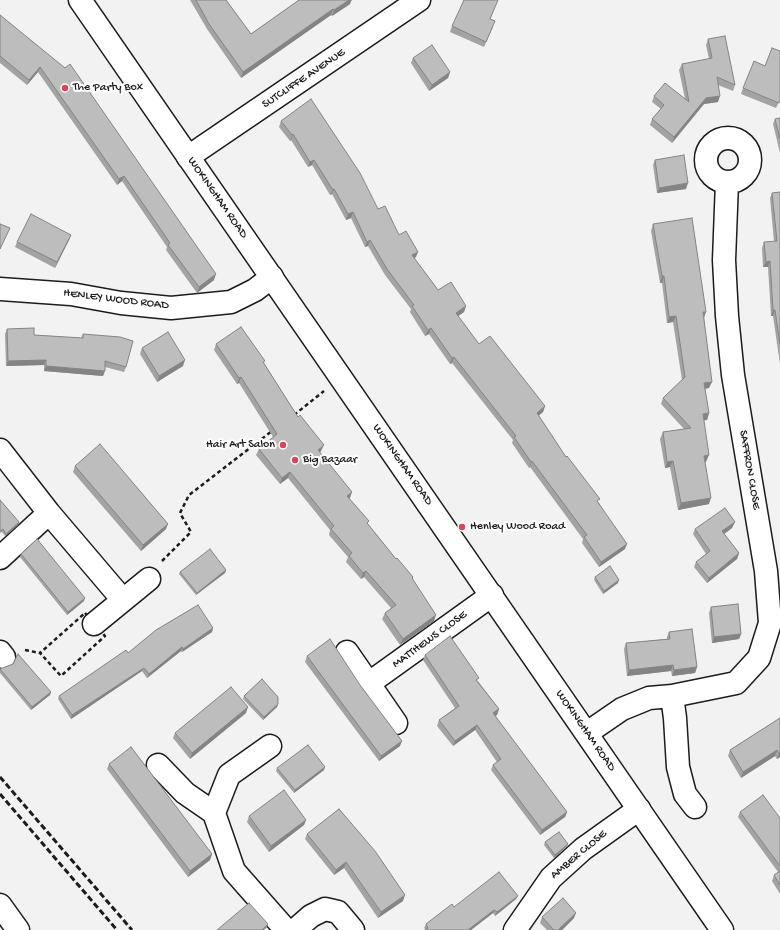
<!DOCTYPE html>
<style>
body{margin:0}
canvas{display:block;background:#f2f2f2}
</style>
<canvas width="780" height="930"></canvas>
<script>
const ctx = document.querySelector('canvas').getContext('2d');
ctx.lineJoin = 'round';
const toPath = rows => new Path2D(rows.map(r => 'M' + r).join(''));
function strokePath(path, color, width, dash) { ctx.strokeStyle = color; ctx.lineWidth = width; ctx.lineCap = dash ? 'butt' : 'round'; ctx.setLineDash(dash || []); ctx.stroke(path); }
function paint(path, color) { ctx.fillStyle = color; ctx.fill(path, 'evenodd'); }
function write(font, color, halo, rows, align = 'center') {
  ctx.font = font + ' "Gochi Hand",sans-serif'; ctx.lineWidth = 4; ctx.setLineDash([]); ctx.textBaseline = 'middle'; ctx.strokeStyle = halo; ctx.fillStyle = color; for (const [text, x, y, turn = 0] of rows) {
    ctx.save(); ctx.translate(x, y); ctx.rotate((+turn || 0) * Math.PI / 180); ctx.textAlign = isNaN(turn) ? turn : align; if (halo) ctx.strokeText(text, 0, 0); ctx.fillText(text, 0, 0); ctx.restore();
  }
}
const path = toPath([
 [294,415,324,391],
 [162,561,191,532,180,513,189,495,272,431],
 [85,613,105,636,61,676,40,653,85,613],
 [25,650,40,653]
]);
const minor = toPath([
 '706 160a22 22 0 1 1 44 0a22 22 0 1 1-44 0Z',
 [188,157,419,0],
 [0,289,71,294,121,303,171,308,231,302,255,290,272,277],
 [0,450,49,513,123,600],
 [0,558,49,513],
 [94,624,149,579],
 [0,652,4,657],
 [347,652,396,723],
 [368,684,492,595],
 [672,696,675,718,678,767,685,794,695,807],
 [587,733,622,709,649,698,672,696,736,683,759,658,770,623,766,571,733,375,727,316,724,260,727,182],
 [270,746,229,775,214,813,234,871,286,930],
 [158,765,185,793,214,813],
 [295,930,311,916,325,909,338,912,353,930],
 [515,930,551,878,583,849,639,809]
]);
const major = toPath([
 [80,0,722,930],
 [0,905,18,930]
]);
const rail = toPath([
 [0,777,132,930],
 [0,794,117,930]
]);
const wall = toPath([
 [190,0,226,0,251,34,299,0,352,0,351,1,350,4,332,16,331,15,241,78,207,29],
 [0,15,214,280,197,293,166,250,167,247,122,181,117,185,38,72,27,85,0,63],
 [491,19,493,27,484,47,450,32,452,26],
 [708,39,735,85,733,91,718,85,718,102,704,104,672,143,650,125,652,119,661,109,652,102,654,96,685,99,679,70,682,64,709,59,706,45],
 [413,58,450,72,448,78,429,91,411,63],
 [765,66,780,100,776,108,741,94,743,88],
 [780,118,780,153,773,124,775,119],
 [281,121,378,209,399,235,416,257,414,258,438,290,466,306,464,312,458,316,479,344,545,406,543,412,538,416,566,457,599,503,625,549,599,567,582,543,583,539,530,467,529,468,512,443,513,440,452,363,450,364,429,334,425,336,410,312,411,309,385,275,368,246,365,247,351,218,346,220,332,194,330,195,312,165,308,167,291,140,290,141,279,127],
 [655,160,686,189,657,193,653,165],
 [780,192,780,364,773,316,771,316,768,267,763,267,762,248,764,242,774,242,770,198,772,193],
 [653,224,704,318,709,388,705,389,709,413,707,420,703,420,706,462,705,462,709,504,678,510,670,467,665,468,660,439,663,432,684,429,661,404,663,398,682,380,673,322,667,323,662,283,660,283,651,231],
 [71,235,69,240,55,268,15,247,17,242],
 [7,329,34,335,81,338,83,334,126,367,124,372,105,367,103,376,44,371,44,365,6,366,5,334],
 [216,344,264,363,298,417,321,451,320,452,350,498,349,498,368,524,396,559,413,577,413,580,434,621,400,645,382,619,385,613,391,608,364,577,361,579,346,562,348,557,329,535,330,530,288,478,280,484,256,455,259,449,273,437,239,383,237,384,214,350],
 [142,348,183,366,157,382,140,354],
 [75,466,166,529,141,551,73,472],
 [0,500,18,525,5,536,2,532,0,533],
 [732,528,724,534,739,553,737,559,707,583,694,567,696,562,706,554,693,534,695,529],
 [21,554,84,601,67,615,20,557],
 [226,570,225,573,196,595,179,574,180,572],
 [595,577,618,583,603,594,594,580],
 [711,607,741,634,739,639,712,643,709,613],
 [213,628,212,632,182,652,181,651,147,678,142,671,71,719,58,699,59,696,128,653],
 [669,632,697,667,695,673,672,676,671,671,627,676,624,649,626,643,667,639,667,637],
 [425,655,478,681,499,709,497,715,495,716,567,812,565,817,540,835,491,770,493,765,497,762,475,730,453,746,437,726,439,720,455,708,423,660],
 [307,656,360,685,400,746,379,761,305,662],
 [13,664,51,692,50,695,31,710,0,673,0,669],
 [244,696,278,704,277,707,263,720,243,699],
 [246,713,190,759,173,738,175,733],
 [780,718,780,757,777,759,775,756,741,778,728,756,730,750],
 [109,764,212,854,210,860,188,877,107,769],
 [277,768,324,770,294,793,276,771],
 [740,812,780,818,780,894,772,881,774,875,778,872,738,817],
 [249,816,306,820,304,825,269,852,247,822],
 [307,834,403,901,378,918,344,868,334,875,305,839],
 [545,842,568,844,567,846,554,858,544,845],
 [516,899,495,916,493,913,471,930,425,930,426,930,424,928,426,924,454,907],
 [542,917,574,918,562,930,547,930,540,923]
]);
const shadedWall = toPath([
 [349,0,352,0,351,1,350,4,332,16,334,10],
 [333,9,331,15,241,78,243,72],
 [40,67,38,72,27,85,29,80],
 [450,72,448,78,429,91,432,85],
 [720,96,718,102,704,104,672,143,674,137,706,98],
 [293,134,291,140,290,141,292,135],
 [314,160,312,165,308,167,310,162],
 [124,176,122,181,117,185,119,179],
 [688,183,686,189,657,193,659,188],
 [334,189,332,194,330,195,333,190],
 [353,212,351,218,346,220,348,214],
 [71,235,69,240,55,268,57,262],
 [370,240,368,246,365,247,367,242],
 [418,252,416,257,410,261,412,255],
 [770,261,768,267,763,267,766,262],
 [216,274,214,280,197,293,199,287],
 [662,276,664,276,662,283,660,283],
 [466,306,464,312,454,319,456,313],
 [773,310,775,310,773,316,771,316],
 [703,312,706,312,704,318],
 [676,316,673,322,667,323,669,317],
 [431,328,429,334,425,336,428,330],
 [454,357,452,363,450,364,452,358],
 [46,360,44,365,6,366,8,361],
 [185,360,183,366,157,382,159,376],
 [46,366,105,371,103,376,44,371],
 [241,377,239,383,237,384,239,378],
 [712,382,709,388,702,389,704,383],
 [545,406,543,412,535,419,537,413],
 [709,413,707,420,700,421,703,414],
 [324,445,321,451,315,456,318,450],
 [709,455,706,462,701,463,704,456],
 [532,461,530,467,529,468,531,462],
 [673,461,670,467,665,468,667,462],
 [290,472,288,478,280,484,282,478],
 [352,492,350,498,345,502,347,496],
 [711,498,709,504,678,510,681,503],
 [19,522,18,525,5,536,6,534],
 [735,522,732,528,720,537,722,531],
 [168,524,166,529,141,551,143,545],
 [627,544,625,549,599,567,601,562],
 [739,553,737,559,707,583,709,578],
 [226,570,225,573,196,595,197,593],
 [366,571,364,577,361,579,363,573],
 [619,580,618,583,603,594,604,591],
 [85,598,84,601,67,615,68,612],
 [436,615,434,621,400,645,403,639],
 [213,628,212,632,182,652,183,649],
 [741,634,739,639,712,643,714,637],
 [182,647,181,651,147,678,149,674],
 [673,665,671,671,627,676,629,670],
 [697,667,695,673,672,676,674,670],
 [144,668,142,671,71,719,72,715],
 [51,692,50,695,31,710,32,707],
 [278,704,277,707,263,720,264,717],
 [248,707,246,713,190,759,192,753],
 [499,709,497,715,491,719,493,713],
 [477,725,475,730,453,746,455,741],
 [402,741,400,746,379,761,381,756],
 [777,750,775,756,741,778,743,772],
 [779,753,780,753,780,757,777,759],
 [325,767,324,770,294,793,295,790],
 [567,812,565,817,540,835,542,830],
 [306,820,304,825,269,852,271,846],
 [568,844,567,846,554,858,555,855],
 [212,854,210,860,188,877,190,871],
 [346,862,344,868,334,875,336,870],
 [405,895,403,901,378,918,381,912],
 [518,896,516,899,495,916,497,912],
 [494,910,493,913,471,930,468,930],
 [576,913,574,918,562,930,558,930],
 [268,924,267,927,264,930,262,930]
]);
const building = toPath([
 [196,0,226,0,251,34,299,0,349,0,334,10,333,9,243,72,209,24,196,0],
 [464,0,498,0,490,19,495,21,486,42,452,26,464,0],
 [0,15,65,68,70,64,216,274,199,287,168,245,170,243,124,176,119,179,40,67,29,80,0,56,0,15],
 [725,36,735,85,717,77,720,96,706,98,674,137,652,119,664,105,654,96,665,83,689,102,682,64,712,58,708,39,725,36],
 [432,45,450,72,432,85,413,58,432,45],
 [772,48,780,51,780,99,779,103,743,88,754,61,765,66,772,48],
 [311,99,360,173,378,209,385,206,399,235,406,231,418,252,412,255,438,290,451,282,466,306,456,313,479,344,490,336,545,406,537,413,566,457,567,456,600,499,597,501,627,544,601,562,584,537,587,535,532,461,531,462,514,437,516,436,454,357,452,358,431,328,428,330,412,306,414,305,387,269,370,240,367,242,353,212,348,214,334,189,333,190,314,160,310,162,293,134,292,135,281,121,311,99],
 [780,118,780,139,775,119,780,118],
 [684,155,688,183,659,188,655,160,684,155],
 [780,192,780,344,775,310,773,310,770,261,766,262,764,242,777,241,772,193,780,192],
 [31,214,71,235,57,262,17,242,31,214],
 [692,218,706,312,703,312,712,382,704,383,709,413,703,414,709,455,704,456,711,498,681,503,673,461,667,462,663,432,691,428,663,398,685,377,676,316,669,317,664,276,662,276,653,224,692,218],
 [0,224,10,228,0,249,0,224],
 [241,327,265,361,263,362,298,417,300,415,324,445,318,450,352,492,347,496,369,521,367,523,396,559,397,558,413,577,412,578,436,615,403,639,385,613,396,605,366,571,363,573,349,556,352,553,331,529,334,526,290,472,282,478,259,449,277,434,241,377,239,378,216,344,241,327],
 [34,328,34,335,83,338,83,334,120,337,133,341,126,367,105,361,105,371,46,366,46,360,8,361,7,329,34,328],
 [168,332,185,360,159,376,142,348,168,332],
 [100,444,168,524,143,545,75,466,100,444],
 [0,500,19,522,6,534,3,529,0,531,0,500],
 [725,508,735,522,722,531,739,553,709,578,696,562,710,551,695,529,725,508],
 [37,539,85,598,68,612,21,554,37,539],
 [210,549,226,570,197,593,180,572,210,549],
 [610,566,619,580,604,591,595,577,610,566],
 [738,604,741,634,714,637,711,607,738,604],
 [198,605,213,628,183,649,182,647,149,674,144,668,72,715,59,696,126,650,128,653,156,630,198,605],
 [692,629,697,667,674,670,673,665,629,670,626,643,670,639,669,632,692,629],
 [450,636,479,678,476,680,499,709,493,713,567,812,542,830,493,765,501,759,477,725,455,741,439,720,459,706,425,655,450,636],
 [330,639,360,685,402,741,381,756,307,656,330,639],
 [18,654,51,692,32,707,0,669,13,664,18,654],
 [262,679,278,697,278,704,264,717,244,696,262,679],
 [231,687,248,707,192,753,175,733,231,687],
 [780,718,780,753,779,753,777,750,743,772,730,750,780,718],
 [308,745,325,767,295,790,277,768,308,745],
 [131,747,212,854,190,871,109,764,131,747],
 [284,790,306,820,271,846,249,816,284,790],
 [763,795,780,818,780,866,740,812,763,795],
 [339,809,375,851,405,895,381,912,346,862,336,870,307,834,339,809],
 [559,832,568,844,555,855,545,842,559,832],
 [780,871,780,885,774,875,780,871],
 [499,872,518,896,497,912,494,910,468,930,425,930,428,928,426,924,452,904,454,907,499,872],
 [563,898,576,913,558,930,554,930,542,917,563,898],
 [249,903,268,924,262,930,217,930,249,903]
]);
const markers = [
 [65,88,4,"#d1495b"],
 [283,445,4,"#d1495b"],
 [295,460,4,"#d1495b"],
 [462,527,4,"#d1495b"]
];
const streetNames = [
 ["SUTCLIFFE AVENUE",304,79,-34],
 ["WOKINGHAM ROAD",217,198,55],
 ["HENLEY WOOD ROAD",116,300,7],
 ["WOKINGHAM ROAD",402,465,55],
 ["SAFFRON CLOSE",749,470,80],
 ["MATTHEWS CLOSE",430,640,-36],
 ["WOKINGHAM ROAD",585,731,55],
 ["AMBER CLOSE",579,855,-40]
];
const poiNames = [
 ["The Party Box",73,88],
 ["Hair Art Salon",275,445,"right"],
 ["Big Bazaar",303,460],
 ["Henley Wood Road",470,527]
];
strokePath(minor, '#1c1c1c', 25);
strokePath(major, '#1c1c1c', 25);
strokePath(path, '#1c1c1c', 2.5, [4, 3]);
strokePath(minor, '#fff', 22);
strokePath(major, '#fff', 22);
strokePath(rail, '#1c1c1c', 3, [6, 3]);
paint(wall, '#a3a3a3');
paint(shadedWall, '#848484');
paint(building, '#bdbdbd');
strokePath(building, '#848484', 1);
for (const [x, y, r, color] of markers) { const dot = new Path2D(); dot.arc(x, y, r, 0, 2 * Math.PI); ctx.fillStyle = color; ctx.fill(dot); strokePath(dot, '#fff', 1.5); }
write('12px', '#1c1c1c', '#fff', streetNames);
write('12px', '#1c1c1c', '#fff', poiNames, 'left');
</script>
